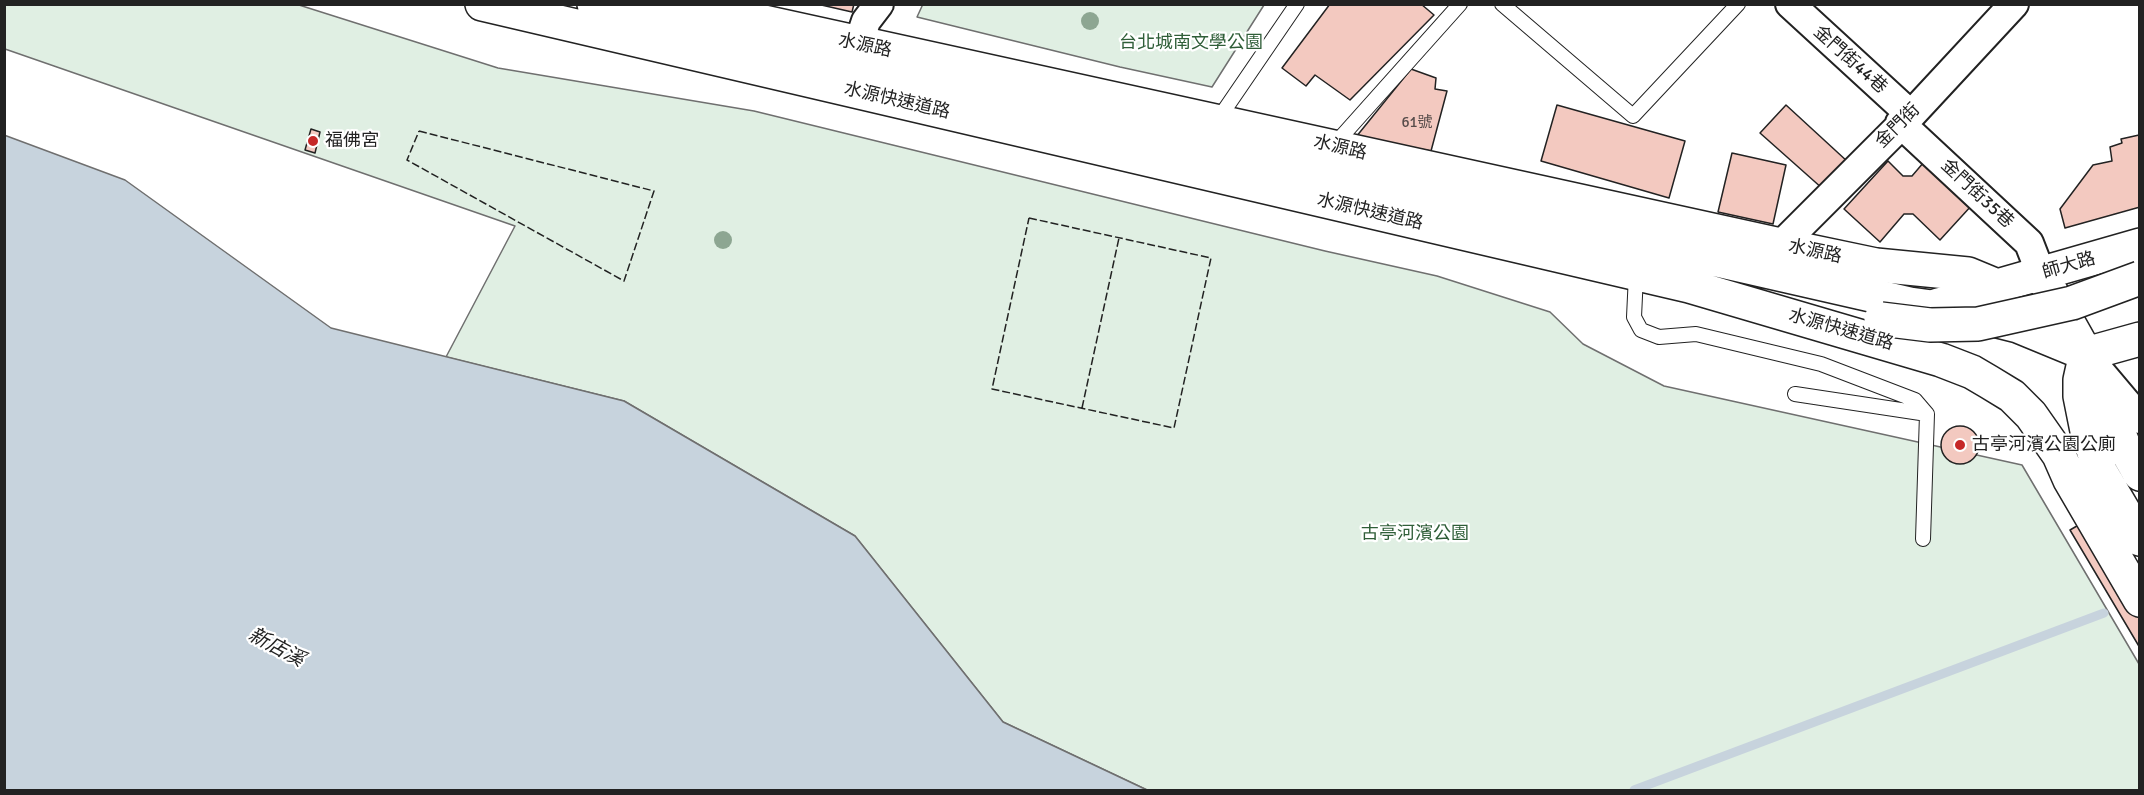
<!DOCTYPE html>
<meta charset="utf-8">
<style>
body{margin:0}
#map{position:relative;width:2144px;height:795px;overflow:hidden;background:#fff;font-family:Signika,sans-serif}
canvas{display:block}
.frame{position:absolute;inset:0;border:6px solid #222;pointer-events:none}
</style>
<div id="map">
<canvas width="2144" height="795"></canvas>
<div class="frame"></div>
</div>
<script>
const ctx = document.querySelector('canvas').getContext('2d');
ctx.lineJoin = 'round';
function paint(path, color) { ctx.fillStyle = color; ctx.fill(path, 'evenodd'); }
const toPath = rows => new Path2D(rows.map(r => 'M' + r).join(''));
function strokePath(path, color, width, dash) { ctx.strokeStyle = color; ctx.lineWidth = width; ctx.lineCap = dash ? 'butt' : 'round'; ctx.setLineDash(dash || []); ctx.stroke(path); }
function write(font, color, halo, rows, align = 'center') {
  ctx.font = font + ' Signika,"Noto Sans TC",sans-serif'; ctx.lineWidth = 4.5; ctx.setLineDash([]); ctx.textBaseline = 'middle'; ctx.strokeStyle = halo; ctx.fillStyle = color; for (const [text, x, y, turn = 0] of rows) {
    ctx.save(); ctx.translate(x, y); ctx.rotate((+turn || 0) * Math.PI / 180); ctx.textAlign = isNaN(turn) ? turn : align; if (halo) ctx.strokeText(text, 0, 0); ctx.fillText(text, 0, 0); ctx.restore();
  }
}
const green = toPath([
 [923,4,1264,4,1264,5,1212,87,1120,67,917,17,923,4],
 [5,5,299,5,498,68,754,111,1325,251,1437,276,1550,312,1583,344,1664,386,2022,465,2139,664,2139,790,1147,790,1003,722,855,536,624,401,446,357,515,226,5,49,5,5]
]);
const water = toPath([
 [4,135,125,180,331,328,624,401,855,536,1003,722,1147,790,5,790,4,135]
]);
const stream = toPath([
 [1634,790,2104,613]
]);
const building = toPath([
 [817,4,854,4,852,12,817,4],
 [1330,4,1421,4,1434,15,1350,100,1315,75,1306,86,1282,68,1330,4],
 [1411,69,1436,78,1435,89,1447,91,1431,151,1356,137,1411,69],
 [1557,105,1685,141,1669,198,1541,161,1557,105],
 [1786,105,1848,162,1823,189,1760,133,1786,105],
 [311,129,320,132,315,153,305,150,311,129],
 [2139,135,2140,207,2065,228,2060,209,2093,165,2112,161,2110,147,2122,143,2121,139,2139,135],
 [1732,153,1786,165,1773,224,1718,212,1732,153],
 [1888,161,1903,176,1912,176,1924,162,1972,205,1940,240,1913,214,1904,214,1880,242,1844,209,1888,161],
 '1941 445a19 19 0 1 1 38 0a19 19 0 1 1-38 0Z',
 [2106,509,2140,567,2140,648,2070,530,2106,509]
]);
const lane = toPath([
 [1502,4,1633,116,1738,4],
 [1217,121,1297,4],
 [1334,145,1460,4],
 [1636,275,1634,317,1641,330,1659,337,1696,334,1821,364,1915,400,1927,414],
 [1795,394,1927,414,1923,539]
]);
const street = toPath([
 [1790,4,1911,115],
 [858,45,866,21,879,4],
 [1900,123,2029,243,2041,274],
 [1781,245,1911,115,2014,4],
 [2097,368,2140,419]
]);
const secondary = toPath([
 [682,4,1781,245,1876,265,1968,274,1997,286,2140,245],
 [2045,281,2086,354,2140,339]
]);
const highway = toPath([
 [482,4,1689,286,1941,360,1972,372,1989,382,2012,396,2031,415,2059,455,2070,480,2140,600],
 [594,4,1910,304,1954,310,2018,326,2086,354,2125,448,2140,474],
 [1938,305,1967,298,1997,286],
 [2084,362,2080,380,2080,396,2087,431,2100,471,2140,539]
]);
const highwayBridge = toPath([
 [1881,319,1930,325,1978,324,2072,303,2140,278]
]);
const fence = toPath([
 [419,131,654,191,624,281,407,160,419,131],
 [1029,218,1211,258,1174,428,992,389,1029,218],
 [1082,408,1119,238]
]);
const trees = [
 [1090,21],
 [723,240]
];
const markers = [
 [313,141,6,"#c62828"],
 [1960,445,6,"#c62828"]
];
const numberNames = [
 ["61號",1417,123]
];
const parkNames = [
 ["台北城南文學公園",1191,43],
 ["古亭河濱公園",1415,534]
];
const streetNames = [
 ["水源路",865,46,12],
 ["金門街44巷",1850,60,42],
 ["水源快速道路",897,101,13],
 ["金門街",1898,126,-45],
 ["水源路",1340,148,13],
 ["金門街35巷",1977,194,43],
 ["水源快速道路",1370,212,13],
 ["水源路",1815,252,12],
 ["師大路",2069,266,-16],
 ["水源快速道路",1841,330,16]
];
const poiNames = [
 ["福佛宮",325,141],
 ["古亭河濱公園公廁",1972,445]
];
const waterNames = [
 ["新店溪",276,648,28]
];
paint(green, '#e0efe3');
strokePath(green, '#6f6f6f', 1.5);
paint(water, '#c7d3dd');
strokePath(water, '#6f6f6f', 1.5);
strokePath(stream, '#c7d3dd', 9);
paint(building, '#f3c9c0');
strokePath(building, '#222', 1.5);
strokePath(lane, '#222', 16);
strokePath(street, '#222', 32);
strokePath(secondary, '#222', 36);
strokePath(highway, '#222', 36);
strokePath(lane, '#fff', 14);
strokePath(street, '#fff', 28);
strokePath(secondary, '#fff', 33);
strokePath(highway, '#fff', 33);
strokePath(highwayBridge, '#222', 36, []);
strokePath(highwayBridge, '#fff', 33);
strokePath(fence, '#222', 1.5, [8, 3]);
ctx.fillStyle = '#8da692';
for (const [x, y] of trees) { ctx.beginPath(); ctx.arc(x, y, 9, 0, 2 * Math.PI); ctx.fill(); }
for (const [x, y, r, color] of markers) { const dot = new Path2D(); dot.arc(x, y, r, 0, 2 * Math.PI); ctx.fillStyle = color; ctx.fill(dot); strokePath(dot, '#fff', 2); }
write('15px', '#564c4a', null, numberNames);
write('18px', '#2f5e38', '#fff', parkNames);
write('18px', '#222', '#fff', streetNames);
write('18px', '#222', '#fff', poiNames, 'left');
write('italic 20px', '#222', '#fff', waterNames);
</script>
